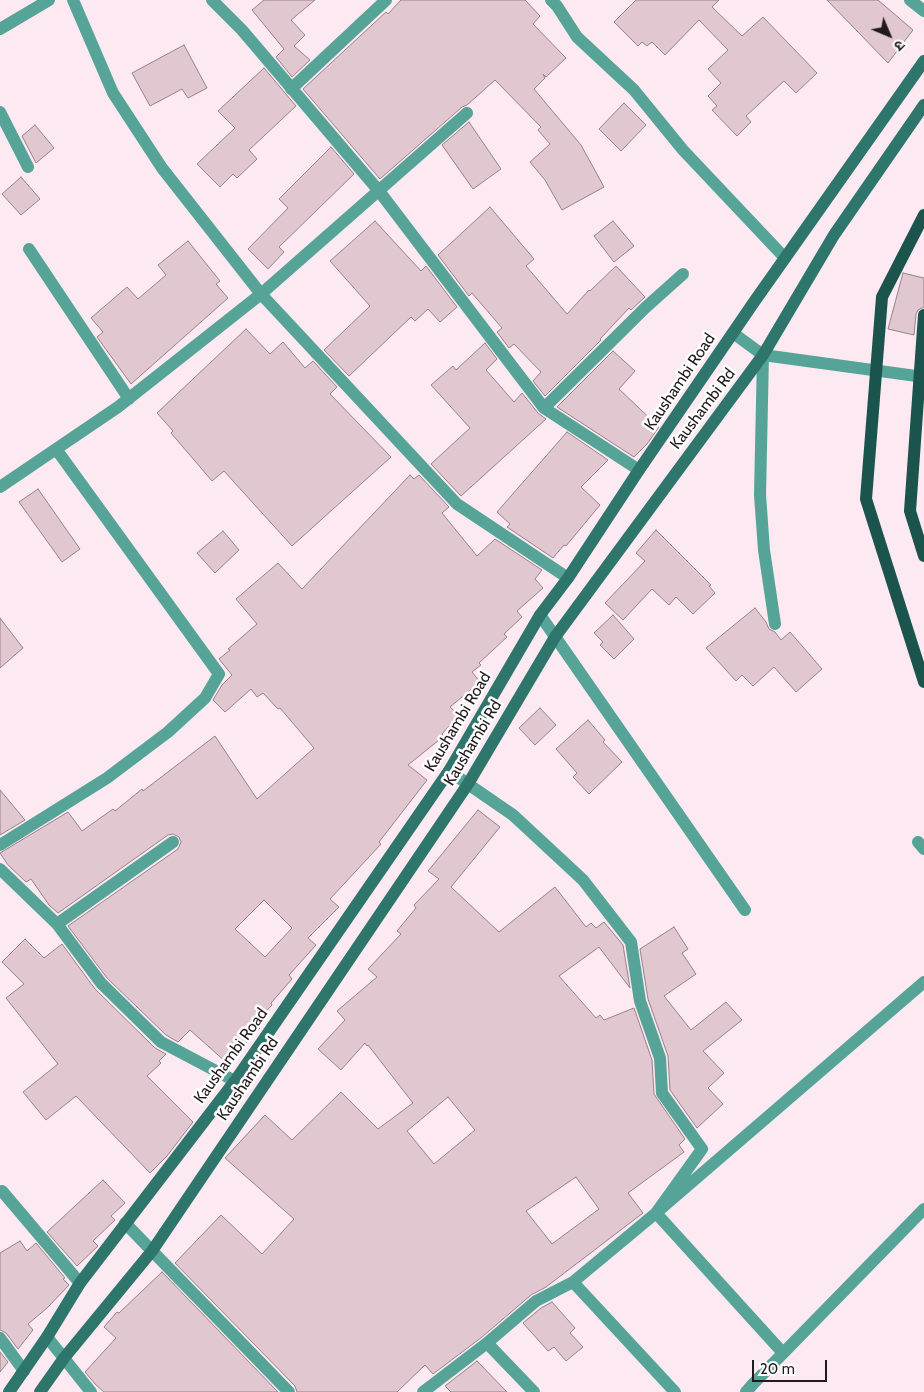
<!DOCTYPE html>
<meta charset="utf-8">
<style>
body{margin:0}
#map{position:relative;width:924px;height:1392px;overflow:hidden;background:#fde9f1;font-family:Cabin,"Noto Sans Devanagari",sans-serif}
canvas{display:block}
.north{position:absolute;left:864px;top:10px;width:50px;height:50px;-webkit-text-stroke:4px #fdfdfd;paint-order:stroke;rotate:135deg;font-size:14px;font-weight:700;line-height:20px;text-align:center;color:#22191c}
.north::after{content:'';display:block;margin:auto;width:18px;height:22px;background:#22191c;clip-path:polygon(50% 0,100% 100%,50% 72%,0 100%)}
.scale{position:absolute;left:752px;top:1360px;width:75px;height:22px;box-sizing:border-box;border:2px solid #22191c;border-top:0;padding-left:6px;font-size:15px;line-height:18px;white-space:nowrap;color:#22191c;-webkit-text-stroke:4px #fdfdfd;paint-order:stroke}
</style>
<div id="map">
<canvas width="924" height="1392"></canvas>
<div class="north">उ</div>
<div class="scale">20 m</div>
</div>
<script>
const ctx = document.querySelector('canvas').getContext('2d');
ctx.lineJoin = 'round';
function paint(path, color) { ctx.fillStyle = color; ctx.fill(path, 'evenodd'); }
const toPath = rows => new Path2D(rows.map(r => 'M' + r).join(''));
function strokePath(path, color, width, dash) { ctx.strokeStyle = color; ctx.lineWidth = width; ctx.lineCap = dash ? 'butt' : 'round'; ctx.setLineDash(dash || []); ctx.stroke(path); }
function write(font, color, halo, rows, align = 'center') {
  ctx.font = font + ' Cabin,sans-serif'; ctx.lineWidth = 5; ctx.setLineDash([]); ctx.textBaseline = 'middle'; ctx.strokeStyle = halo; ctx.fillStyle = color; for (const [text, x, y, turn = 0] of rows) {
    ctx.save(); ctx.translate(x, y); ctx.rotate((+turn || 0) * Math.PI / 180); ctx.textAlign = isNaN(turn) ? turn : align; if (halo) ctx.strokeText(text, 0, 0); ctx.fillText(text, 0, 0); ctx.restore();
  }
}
const building = toPath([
 [264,0,315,0,291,20,305,35,294,46,310,60,292,77,276,57,284,49,252,10,264,0],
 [401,0,525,0,540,16,533,24,566,58,546,77,543,74,545,78,534,89,581,145,604,187,562,210,545,180,530,162,550,144,538,130,541,127,495,80,467,105,462,107,380,179,303,89,386,12,388,14,401,0],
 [636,0,719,0,712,7,742,36,763,17,817,73,796,93,784,81,746,116,751,122,737,136,712,110,717,106,708,96,721,83,708,69,728,50,699,20,665,55,652,42,647,46,642,42,638,46,614,22,636,0],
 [827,0,878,0,913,30,888,63,827,0],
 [184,45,207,88,188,98,182,89,150,106,132,73,184,45],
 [264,68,296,106,249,150,257,159,237,178,233,174,220,187,197,164,235,128,218,111,264,68],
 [624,103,646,125,621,151,599,129,624,103],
 [469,122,501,169,473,189,442,145,469,122],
 [35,125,54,148,36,163,22,136,35,125],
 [331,147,354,174,279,247,284,252,268,269,248,249,288,208,279,199,331,147],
 [21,177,40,199,21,215,2,194,21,177],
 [490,207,534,259,526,266,567,314,589,290,590,291,616,266,645,297,631,310,629,308,600,339,601,340,545,396,533,381,541,372,514,344,509,348,497,332,502,328,472,293,469,296,438,255,490,207],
 [375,221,421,271,426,266,457,307,440,322,428,309,415,321,411,317,349,376,324,350,370,306,330,261,375,221],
 [613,221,634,246,614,262,594,236,613,221],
 [188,241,220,281,216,284,228,298,131,384,97,337,103,332,91,318,127,287,138,299,166,275,158,265,188,241],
 [903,273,924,278,924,307,918,310,916,314,914,335,888,329,903,273],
 [246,329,270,354,283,342,305,368,313,361,337,387,330,394,391,457,292,546,224,471,212,481,171,433,173,431,157,413,246,329],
 [485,343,497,359,486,370,514,402,522,393,538,413,546,419,461,496,431,464,470,428,431,385,453,366,456,370,485,343],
 [613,351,635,371,619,389,659,427,647,444,634,457,557,407,613,351],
 [567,432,608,460,581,487,600,505,566,546,564,545,553,558,507,527,510,524,497,512,567,432],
 [410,475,414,479,419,475,449,507,442,513,477,556,495,539,542,570,535,579,543,588,517,611,522,617,504,634,507,637,479,663,481,665,472,672,480,682,450,707,459,715,442,734,444,736,408,765,427,780,379,842,381,844,330,899,339,907,308,938,316,945,289,975,292,979,271,1003,272,1005,255,1023,260,1028,227,1063,190,1030,178,1042,166,1035,107,978,68,926,178,849,181,842,179,837,173,834,168,835,58,913,49,905,31,879,26,882,8,865,0,853,68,812,82,831,113,809,115,811,142,789,143,791,215,736,257,799,314,748,280,708,278,709,263,693,257,697,251,689,225,712,213,700,222,685,232,675,219,659,230,650,228,649,257,624,236,599,278,563,302,589,410,475],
 [264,900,292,928,265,957,235,929,264,900],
 [38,489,80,549,62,562,19,502,38,489],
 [656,530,711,585,709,586,715,593,693,614,676,597,669,605,652,589,623,620,605,603,645,561,636,553,656,530],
 [223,531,239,550,215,573,197,553,223,531],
 [755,608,766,622,769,629,775,632,781,640,790,632,822,669,796,692,774,667,753,686,742,675,736,681,706,648,755,608],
 [613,615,634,639,614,659,600,645,603,642,594,633,613,615],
 [0,618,23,648,0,668,0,618],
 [540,708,556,725,535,745,519,728,540,708],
 [588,720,605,740,603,742,622,762,589,794,573,777,577,773,556,749,588,720],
 [0,790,25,820,0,835,0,790],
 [478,810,500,827,451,887,499,932,555,887,586,927,591,923,596,928,604,922,623,945,630,988,599,947,559,976,596,1018,600,1015,604,1020,634,1008,652,1060,654,1094,685,1139,679,1145,684,1152,628,1193,643,1213,546,1287,531,1295,482,1337,433,1374,425,1365,397,1392,297,1392,295,1386,175,1263,221,1215,262,1254,294,1219,225,1158,265,1115,292,1140,341,1092,378,1129,413,1103,368,1045,367,1046,365,1043,341,1070,318,1049,345,1020,337,1011,377,977,368,969,401,934,397,931,416,908,414,905,439,879,428,871,478,810],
 [448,1097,475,1130,434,1164,407,1131,448,1097],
 [576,1177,599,1209,552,1244,526,1211,576,1177],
 [674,927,688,949,682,953,696,974,664,996,691,1030,726,1002,742,1020,703,1051,724,1073,708,1088,723,1104,697,1128,670,1090,668,1056,648,999,640,949,674,927],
 [25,939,44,958,62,944,95,989,155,1048,166,1054,159,1061,161,1063,147,1076,193,1122,167,1156,150,1173,76,1096,46,1120,23,1092,58,1064,6,998,24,984,2,962,25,939],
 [103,1180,125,1203,111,1216,115,1220,93,1241,98,1246,77,1266,47,1232,103,1180],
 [20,1241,27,1251,36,1243,65,1278,63,1279,69,1285,47,1308,28,1324,33,1330,18,1349,6,1333,0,1330,0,1253,20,1241],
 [162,1272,278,1392,104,1392,96,1385,85,1372,116,1338,104,1327,117,1312,119,1313,162,1272],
 [552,1302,575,1328,570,1333,583,1347,566,1361,554,1347,548,1351,523,1323,541,1308,552,1302],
 [0,1352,8,1362,0,1372,0,1352],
 [477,1361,507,1392,451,1392,445,1386,477,1361]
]);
const minor = toPath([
 [73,0,113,93,162,168,261,294,457,504,568,578],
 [212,0,242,30,379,191,544,408,639,470],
 [551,0,557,6,577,37,634,90,683,150,785,258],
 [910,0,924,11],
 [0,29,49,0],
 [291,89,386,0],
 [0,112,28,167],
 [29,249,129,399],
 [763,355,760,495,764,550,775,624],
 [544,408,645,308,683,274],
 [0,487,118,407,261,294,467,113],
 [540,615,745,910],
 [449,771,513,815,583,880,631,942,640,1001,660,1058,662,1093,702,1149,656,1213,783,1353],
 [918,842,924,849],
 [0,845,107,778,168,732,205,698,219,674,56,449],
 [0,869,57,924,101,983,161,1042,235,1081],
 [57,924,173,842],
 [2,1191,80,1283],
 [125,1223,289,1392],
 [573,1282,675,1392],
 [47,1337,91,1392],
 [487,1343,534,1392],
 [423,1392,487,1343,536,1301,573,1282,656,1213,924,982],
 [746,1392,753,1384,924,1209]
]);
const tertiary = toPath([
 [733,333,763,355,924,377],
 [0,1338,24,1371]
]);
const secondary = toPath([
 [9,1392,47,1337,80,1283,235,1081,449,771,540,615,568,578,639,470,754,302,924,61],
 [40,1392,64,1358,152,1251,468,784,555,637,763,355,834,235,924,105]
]);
const primaryBridge = toPath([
 [924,215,882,297,866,499,924,682],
 [924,315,910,511,924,556]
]);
const streetNames = [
 ["Kaushambi Road",680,382,-56],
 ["Kaushambi Rd",703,409,-53],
 ["Kaushambi Road",458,722,-59],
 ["Kaushambi Rd",473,743,-59],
 ["Kaushambi Road",231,1056,-54],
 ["Kaushambi Rd",248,1079,-56]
];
paint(building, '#e0c7d0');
strokePath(building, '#98818a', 1);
strokePath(minor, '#55a497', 12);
strokePath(tertiary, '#55a497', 12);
strokePath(secondary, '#2e766b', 12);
strokePath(primaryBridge, '#1b544c', 12);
write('16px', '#22191c', '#fdfdfd', streetNames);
</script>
